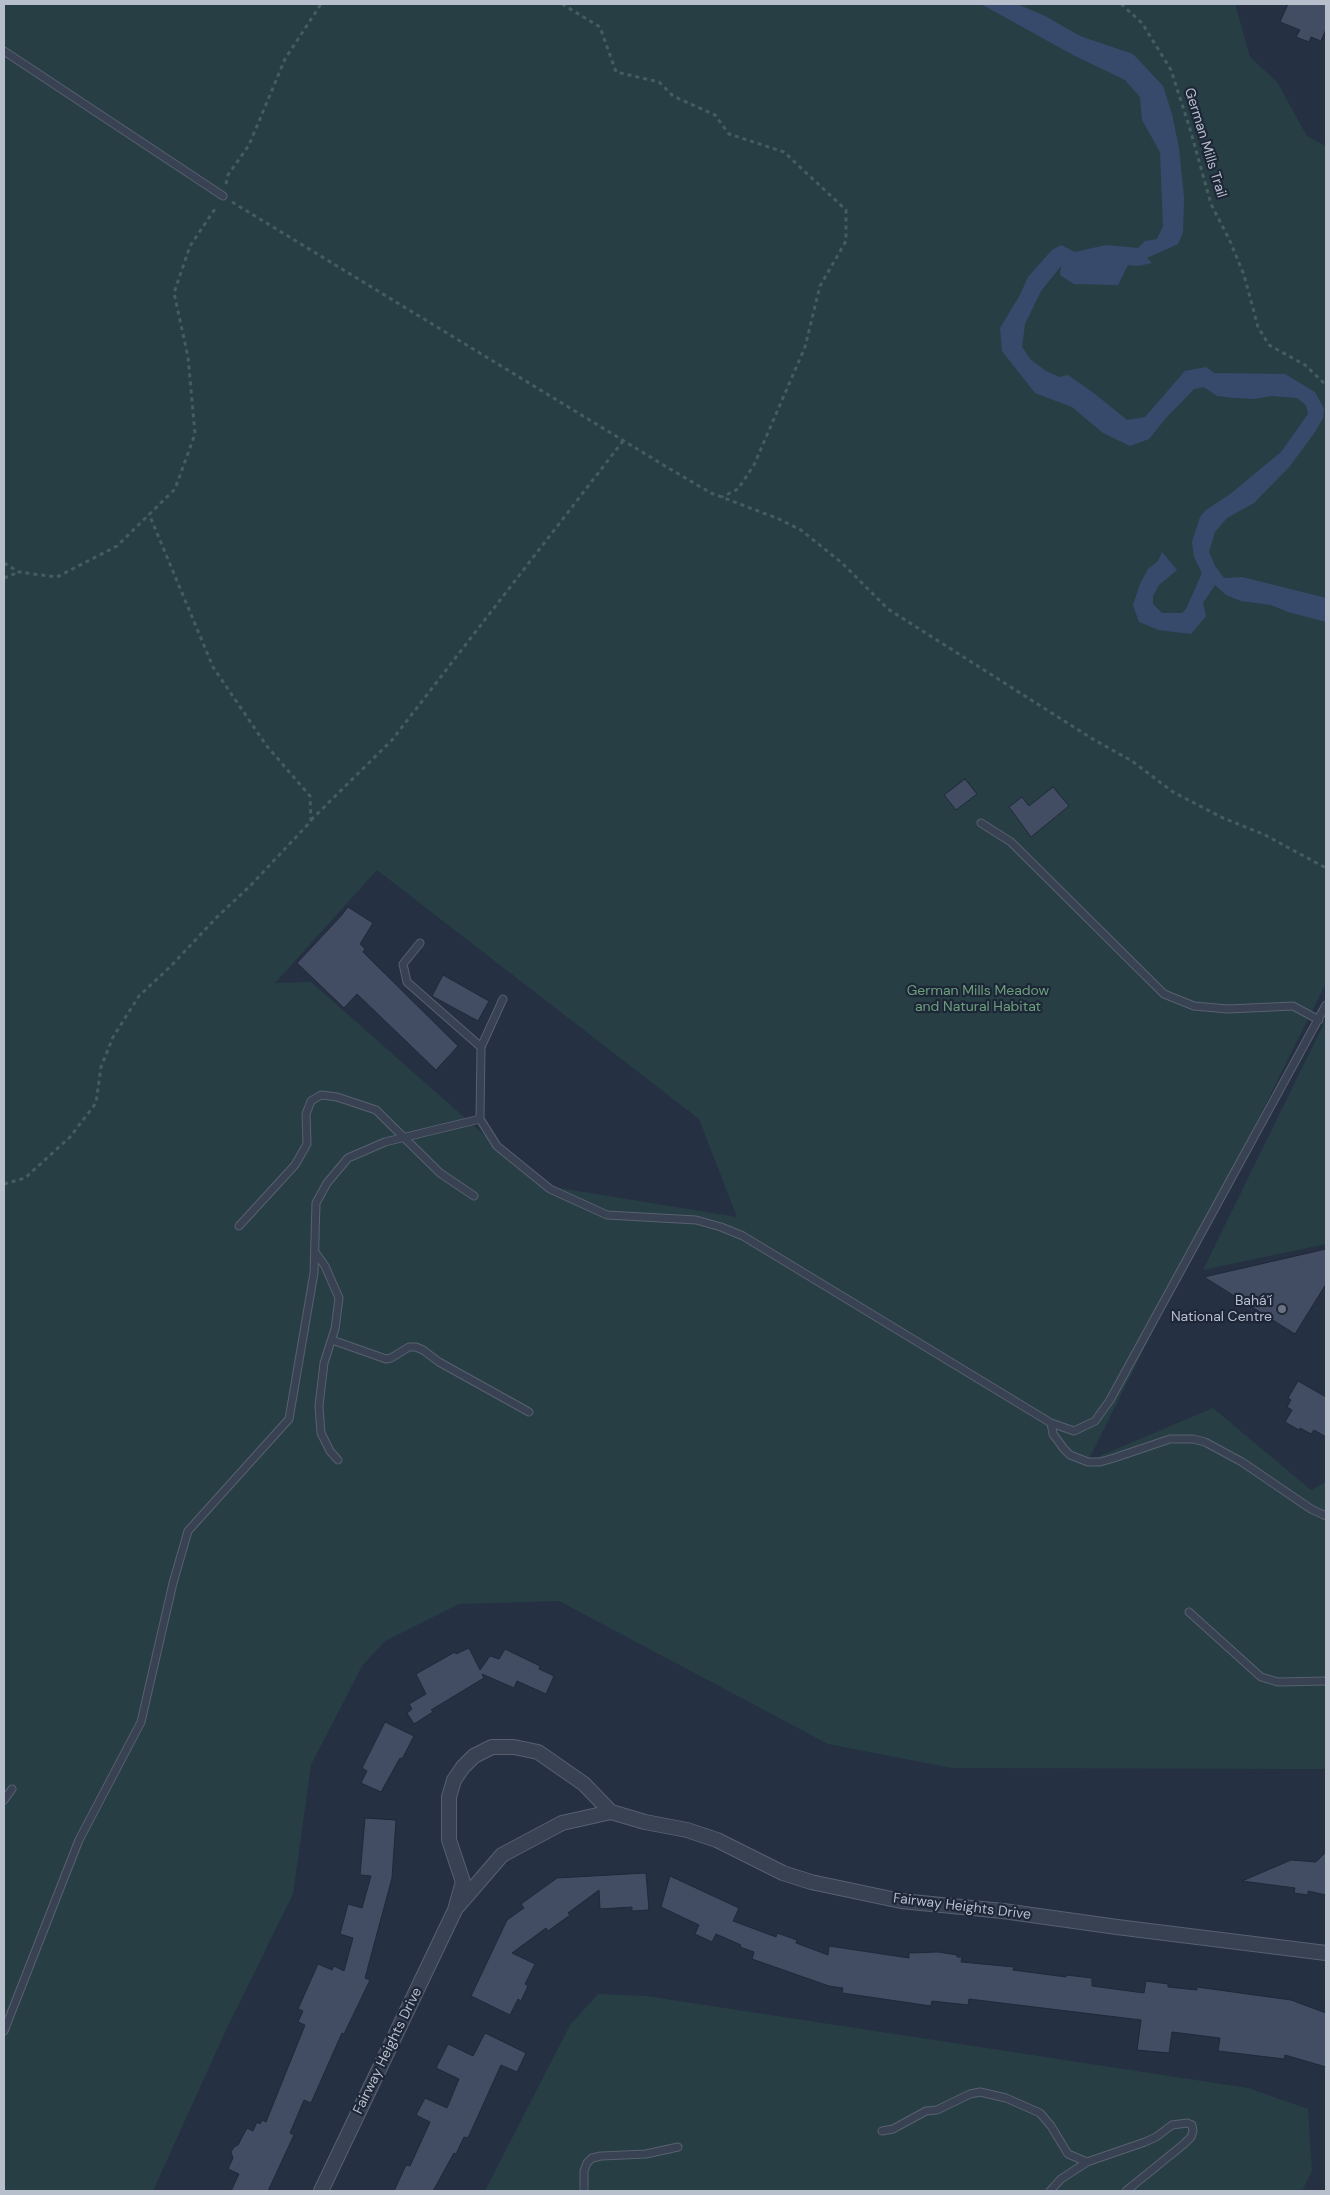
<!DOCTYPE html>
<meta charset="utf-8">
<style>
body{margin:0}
#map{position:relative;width:1330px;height:2195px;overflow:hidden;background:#253043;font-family:"DM Sans",sans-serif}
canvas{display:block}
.frame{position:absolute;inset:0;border:5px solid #b7becc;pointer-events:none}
</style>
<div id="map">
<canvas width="1330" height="2195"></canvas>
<div class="frame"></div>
</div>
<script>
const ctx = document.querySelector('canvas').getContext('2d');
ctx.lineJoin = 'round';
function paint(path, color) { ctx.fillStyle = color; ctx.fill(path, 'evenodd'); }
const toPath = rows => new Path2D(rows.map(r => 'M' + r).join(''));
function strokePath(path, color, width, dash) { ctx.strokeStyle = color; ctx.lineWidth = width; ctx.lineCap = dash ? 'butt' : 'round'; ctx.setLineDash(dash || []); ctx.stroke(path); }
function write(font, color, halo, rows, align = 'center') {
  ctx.font = font + ' "DM Sans",sans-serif'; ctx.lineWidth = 4.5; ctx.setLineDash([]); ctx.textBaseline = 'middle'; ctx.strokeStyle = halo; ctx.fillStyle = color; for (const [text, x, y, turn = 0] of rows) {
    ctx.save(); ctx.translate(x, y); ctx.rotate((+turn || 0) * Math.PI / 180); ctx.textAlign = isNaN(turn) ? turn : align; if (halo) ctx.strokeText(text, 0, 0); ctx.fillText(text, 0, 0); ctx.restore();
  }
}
const green = toPath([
 [4,4,1235,4,1250,57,1277,82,1307,136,1326,146,1326,983,1088,1461,1213,1408,1311,1490,1326,1482,1326,1769,952,1768,828,1744,559,1601,459,1604,385,1641,362,1666,311,1765,293,1894,227,2028,153,2191,4,2191],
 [377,870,699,1119,737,1217,541,1185,311,982,275,983],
 [1326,1019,1326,1244,1203,1270],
 [598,1994,646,1996,1248,2088,1308,2109,1312,2171,1302,2191,485,2191,570,2025]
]);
const water = toPath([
 [981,4,1017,4,1045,16,1080,36,1133,54,1163,86,1172,114,1179,148,1184,198,1183,233,1178,244,1147,258,1152,263,1138,266,1128,265,1118,285,1074,284,1060,275,1061,266,1041,291,1025,324,1022,347,1031,360,1046,371,1059,377,1068,375,1095,394,1127,420,1145,417,1185,371,1206,367,1214,373,1285,374,1315,392,1324,409,1323,418,1315,432,1290,466,1254,503,1227,518,1215,532,1209,552,1215,566,1224,578,1242,577,1326,598,1326,622,1288,612,1271,605,1241,601,1226,595,1215,585,1203,603,1206,616,1191,634,1159,630,1139,622,1133,605,1140,584,1148,569,1158,561,1162,552,1177,570,1159,585,1153,596,1153,604,1162,613,1182,613,1186,609,1202,573,1194,557,1192,542,1200,517,1206,510,1229,495,1281,452,1308,414,1306,405,1297,398,1271,396,1254,399,1235,398,1217,396,1204,387,1194,389,1166,418,1149,439,1130,446,1103,433,1072,407,1035,393,1002,351,1000,328,1020,295,1028,277,1052,250,1061,245,1075,252,1106,245,1138,248,1145,241,1157,239,1163,226,1160,152,1142,120,1140,97,1125,80,1073,55]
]);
const building = toPath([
 [1288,4,1326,4,1326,29,1321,41,1311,37,1309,42,1296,37,1300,30,1280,22,1288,4],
 [965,779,977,794,956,810,944,795,965,779],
 [1053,787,1069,806,1031,837,1009,807,1022,797,1029,806,1053,787],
 [348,907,373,923,360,944,365,949,363,952,458,1046,436,1070,357,994,344,1008,297,963,341,916,348,907],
 [443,975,489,1001,478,1021,432,996,443,975],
 [1326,1249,1326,1284,1295,1334,1204,1277,1326,1249],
 [1298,1381,1326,1397,1326,1437,1314,1430,1311,1434,1300,1428,1299,1430,1285,1422,1292,1410,1287,1407,1291,1400,1288,1398,1298,1381],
 [469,1648,480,1670,490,1656,499,1659,505,1649,540,1666,539,1669,554,1676,546,1694,517,1681,514,1688,482,1674,484,1678,431,1710,433,1712,414,1724,407,1713,412,1709,409,1704,426,1694,416,1674,455,1652,456,1654,469,1648],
 [385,1722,414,1736,402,1759,400,1758,381,1792,361,1783,367,1771,362,1768,385,1722],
 [365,1818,396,1820,392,1878,365,1978,370,1980,344,2034,342,2033,311,2103,304,2100,290,2133,294,2135,268,2191,231,2191,239,2174,228,2169,233,2158,231,2152,234,2147,238,2145,247,2128,253,2131,257,2122,260,2124,262,2120,266,2122,305,2025,298,2022,303,2011,298,2009,318,1964,332,1970,334,1966,344,1971,353,1938,340,1934,348,1904,362,1908,371,1876,360,1875,365,1818],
 [1326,1852,1326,1895,1308,1891,1308,1895,1294,1893,1295,1888,1242,1881,1291,1860,1316,1862,1326,1852],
 [646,1873,649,1910,632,1911,632,1907,600,1909,599,1890,568,1913,570,1915,548,1931,546,1928,512,1953,535,1964,525,1984,528,1986,521,2001,518,1999,510,2015,471,1996,507,1920,524,1908,521,1904,557,1878,646,1873],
 [670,1876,739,1908,733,1921,776,1937,777,1933,797,1940,796,1943,828,1955,829,1946,909,1958,909,1953,938,1952,957,1955,957,1957,962,1957,961,1962,1014,1967,1013,1970,1066,1977,1066,1975,1092,1978,1092,1986,1144,1993,1146,1981,1168,1984,1168,1987,1197,1990,1197,1987,1291,2000,1326,2013,1326,2067,1285,2055,1284,2059,1218,2051,1220,2038,1172,2032,1169,2053,1137,2050,1141,2020,969,1999,968,2005,932,2001,931,2006,842,1993,843,1988,829,1986,752,1959,754,1952,740,1947,741,1945,716,1934,712,1942,695,1934,699,1925,661,1907,670,1876],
 [485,2033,526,2053,517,2072,501,2065,468,2138,464,2137,456,2154,454,2153,433,2191,394,2191,406,2165,410,2166,430,2122,416,2115,425,2098,447,2108,459,2079,436,2068,448,2044,473,2056,485,2033]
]);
const path = toPath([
 [562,4,600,27,616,72,659,82,673,96,715,115,729,134,784,152,846,210,846,241,820,286,805,347,754,465,738,489,722,497],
 [1121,4,1142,23,1171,70,1190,129,1211,204,1230,241,1244,275,1258,327,1269,345,1305,365,1326,385],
 [226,184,228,175,249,145,285,59,321,4],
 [232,202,670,469,711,493,779,519,801,530,842,563,888,609,1091,738,1132,761,1173,792,1221,817,1265,835,1326,868],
 [4,563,19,572,57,577,117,546,175,489,195,434,188,357,174,293,190,246,217,206],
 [4,578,19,572],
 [311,820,392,740,623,441],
 [4,1184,25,1178,70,1137,96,1103,101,1067,113,1037,139,996,171,966,217,917,251,885,311,821,310,796,266,745,213,667,149,514]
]);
const service = toPath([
 [4,51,223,196],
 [981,823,1011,842,1164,994,1194,1006,1228,1009,1293,1006,1319,1020],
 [420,943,403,964,407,982,481,1047,480,1119],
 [481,1047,503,999],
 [239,1226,295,1165,307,1144,306,1114,311,1101,321,1095,337,1097,376,1110,440,1173,474,1196],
 [315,1252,325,1266,339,1298,335,1329,324,1363,319,1406,321,1433,330,1451,338,1460],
 [332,1340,386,1359,391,1358,409,1347,416,1347,423,1350,439,1362,529,1412],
 [1051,1423,1053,1434,1064,1449,1070,1455,1088,1462,1100,1462,1114,1458,1170,1439,1193,1439,1205,1442,1242,1462,1311,1509,1326,1516],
 [1189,1612,1261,1677,1278,1682,1326,1681],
 [4,1800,12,1789],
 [4,2031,79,1840,141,1722,173,1583,188,1531,289,1419,314,1273,316,1203,327,1183,348,1158,385,1142,480,1119,497,1146,550,1189,607,1215,696,1220,721,1227,743,1236,1051,1423,1074,1431,1095,1421,1110,1400,1326,1005],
 [882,2131,893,2129,926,2111,937,2110,970,2094,980,2092,1006,2098,1040,2113,1051,2126,1068,2154,1087,2162],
 [584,2191,584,2171,587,2163,592,2158,601,2156,646,2154,678,2147],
 [1050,2191,1061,2179,1087,2162,1145,2142,1156,2137,1172,2125,1187,2123,1192,2125,1193,2131,1191,2137,1184,2144,1126,2191]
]);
const minor = toPath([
 [458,1906,502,1855,562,1823,611,1812],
 [321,2191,455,1910,463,1882,449,1840,449,1797,454,1780,463,1767,474,1756,492,1747,514,1747,538,1752,584,1784,611,1812,645,1822,687,1830,717,1840,783,1873,811,1882,901,1901,1003,1911,1117,1927,1326,1953]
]);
const markers = [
 [1282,1309,5,"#6b7280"]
];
const streetNames = [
 ["German Mills Trail",1205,143,73],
 ["Fairway Heights Drive",962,1907,7],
 ["Fairway Heights Drive",388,2051,-64]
];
const parkNames = [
 ["German Mills Meadow",978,991],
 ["and Natural Habitat",978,1007]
];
const poiNames = [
 ["Bahá'í",1272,1301],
 ["National Centre",1272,1317]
];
paint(green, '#273f44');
paint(water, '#384a6b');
paint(building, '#424d63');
strokePath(building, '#20293a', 1);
strokePath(service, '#586070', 9);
strokePath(minor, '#586070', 16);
strokePath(path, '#455c60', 3, [4, 4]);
strokePath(service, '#394253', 7);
strokePath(minor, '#394253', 14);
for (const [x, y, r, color] of markers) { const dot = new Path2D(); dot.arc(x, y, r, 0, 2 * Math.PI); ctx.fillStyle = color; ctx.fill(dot); strokePath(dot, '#1e2738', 2); }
write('14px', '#b7becc', '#1e2738', streetNames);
write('14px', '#6c9f7b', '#1e2738', parkNames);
write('14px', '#b7becc', '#1e2738', poiNames, 'right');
</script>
